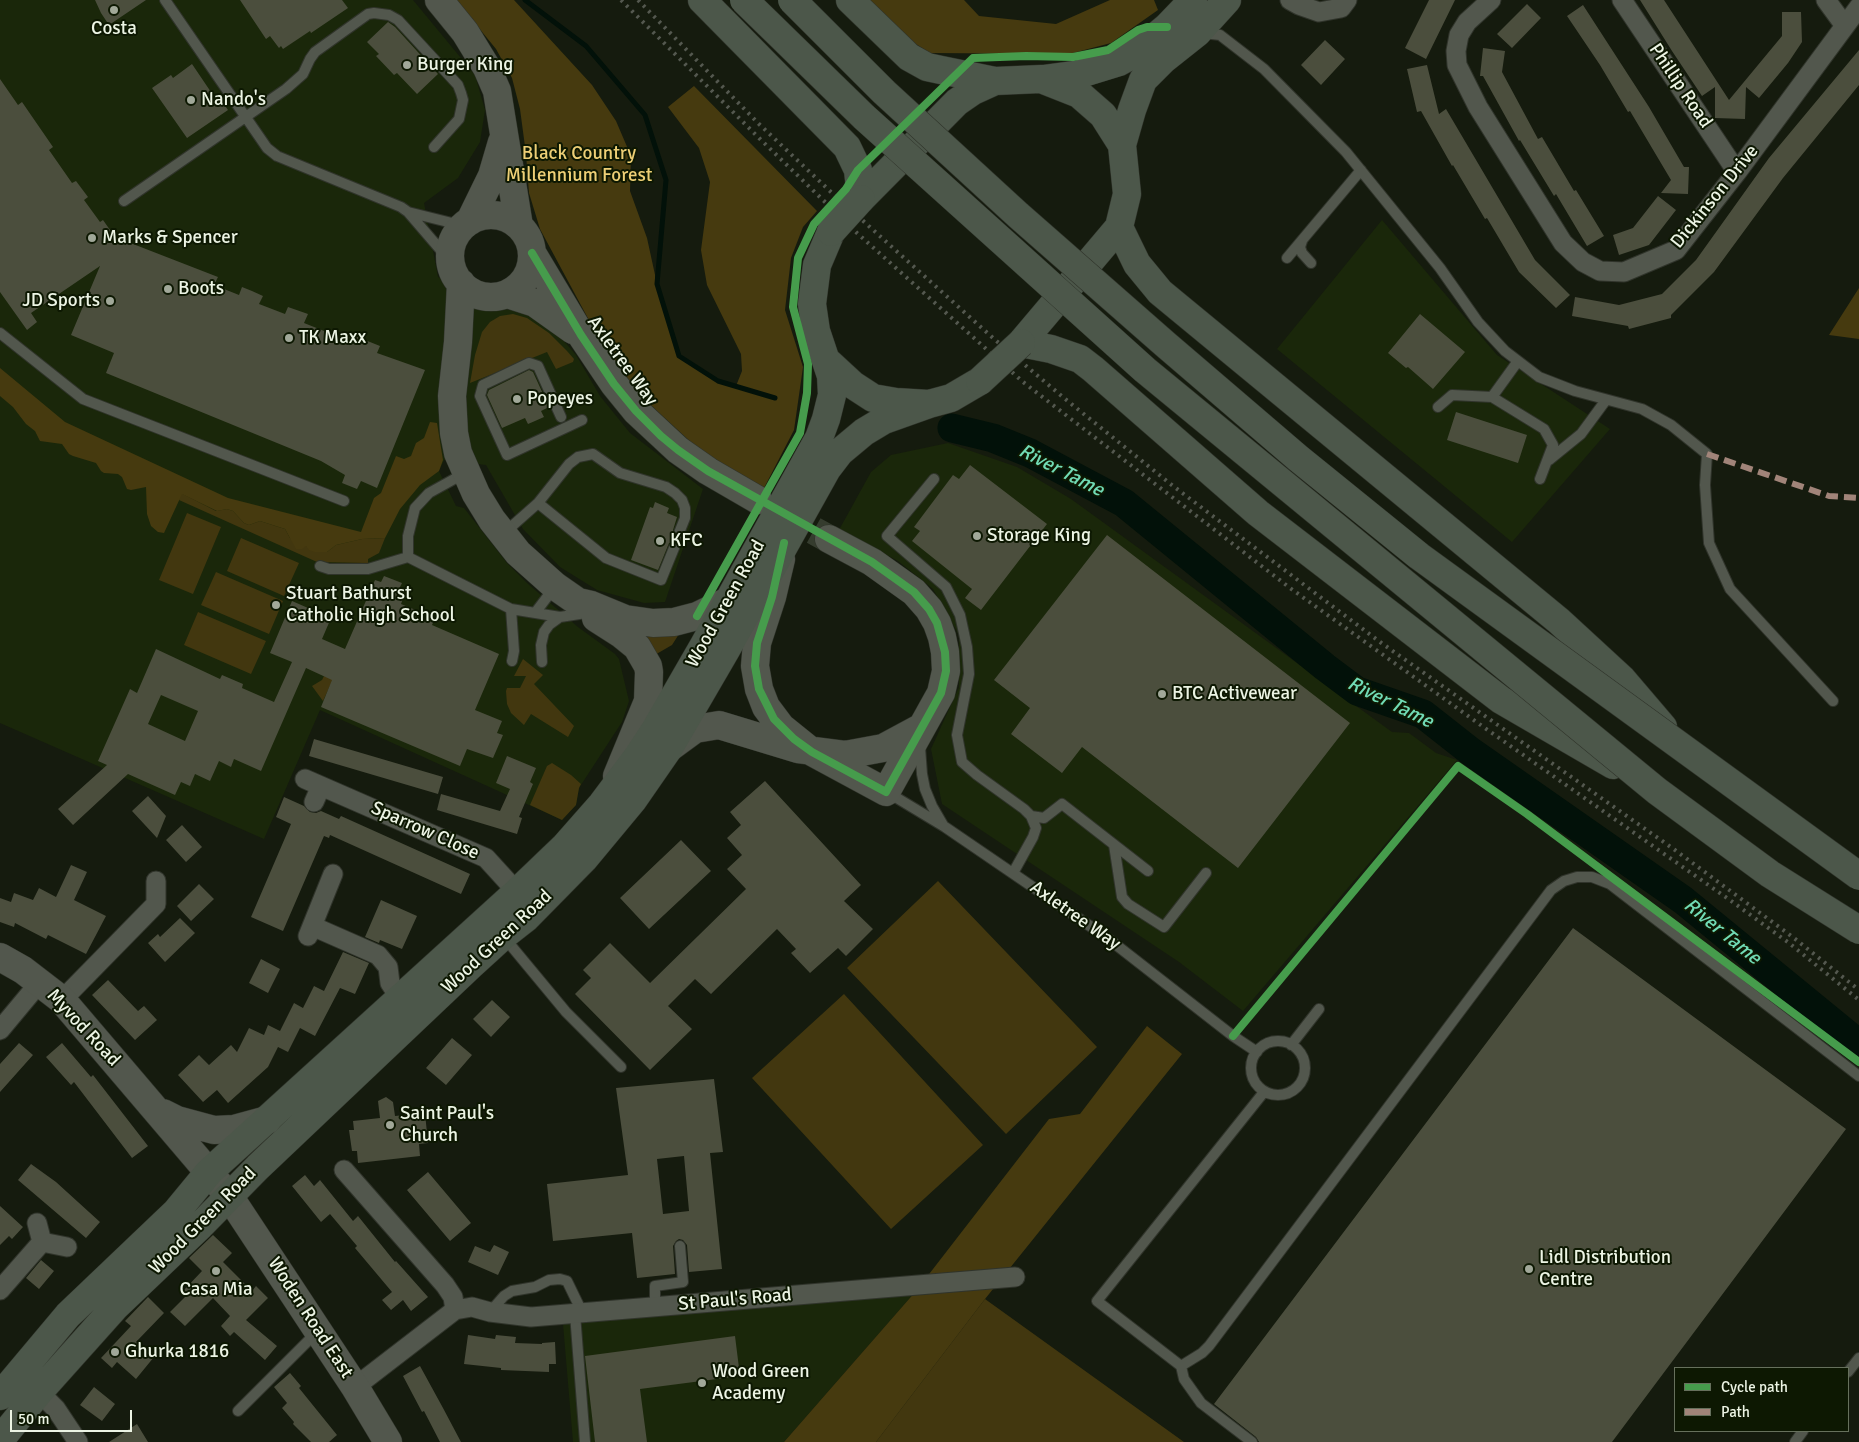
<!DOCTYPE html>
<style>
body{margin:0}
#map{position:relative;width:1859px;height:1442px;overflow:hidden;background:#151b0e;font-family:Signika,sans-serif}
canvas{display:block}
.legend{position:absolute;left:1674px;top:1367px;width:175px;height:65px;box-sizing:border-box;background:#0d1802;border:1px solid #66705c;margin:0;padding:6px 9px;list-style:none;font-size:15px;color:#ecf4e4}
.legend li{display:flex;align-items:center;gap:10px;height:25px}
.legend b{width:25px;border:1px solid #66705c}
.scale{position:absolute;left:10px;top:1410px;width:122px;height:22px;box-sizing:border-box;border:2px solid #ecf4e4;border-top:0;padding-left:6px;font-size:15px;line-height:18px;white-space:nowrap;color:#ecf4e4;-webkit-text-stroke:4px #0d1802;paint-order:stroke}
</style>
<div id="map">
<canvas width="1859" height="1442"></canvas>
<ul class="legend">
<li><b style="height:6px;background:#469c4c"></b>Cycle path</li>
<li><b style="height:6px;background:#a18479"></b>Path</li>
</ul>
<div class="scale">50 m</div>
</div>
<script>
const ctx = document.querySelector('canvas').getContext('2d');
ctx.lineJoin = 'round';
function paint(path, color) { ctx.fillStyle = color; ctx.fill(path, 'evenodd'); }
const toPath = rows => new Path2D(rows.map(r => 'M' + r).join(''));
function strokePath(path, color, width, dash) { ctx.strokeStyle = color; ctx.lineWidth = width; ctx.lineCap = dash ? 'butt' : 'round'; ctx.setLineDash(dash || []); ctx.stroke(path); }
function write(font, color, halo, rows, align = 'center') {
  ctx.font = font + ' Signika,sans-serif'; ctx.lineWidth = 4; ctx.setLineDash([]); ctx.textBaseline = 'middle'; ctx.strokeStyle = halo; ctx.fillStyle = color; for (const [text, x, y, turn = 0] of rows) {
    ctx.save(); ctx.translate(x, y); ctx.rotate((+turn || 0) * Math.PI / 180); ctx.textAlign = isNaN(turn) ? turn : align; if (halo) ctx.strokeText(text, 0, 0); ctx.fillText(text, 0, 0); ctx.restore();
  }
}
const built = toPath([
 [0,0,413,0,475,75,485,110,480,142,458,178,424,203,438,277,503,309,540,313,576,355,600,396,630,433,703,489,665,602,644,603,597,590,560,567,523,529,486,465,444,460,439,471,456,506,464,508,507,563,527,583,578,627,615,654,619,659,629,701,622,722,579,788,576,805,562,820,320,710,264,839,0,723],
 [1382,220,1497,355,1610,429,1512,542,1277,349],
 [948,443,1017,467,1071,499,1392,732,1409,733,1436,753,1457,760,1243,1011,1179,962,942,804,931,749,959,687,959,635,933,589,898,561,839,530,871,472,891,455],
 [916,1291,784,1442,573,1442,563,1324]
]);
const green = toPath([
 [513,314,527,318,549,333,567,351,574,359,573,362,556,369,547,352,470,383,475,355,482,332,490,322,500,316],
 [181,493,216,511,227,509,233,511,244,523,249,525,260,521,285,529,290,538,306,546,327,552,336,545,362,539,385,538,379,553,368,559,368,563,317,562,179,500],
 [187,513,221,527,193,594,159,580],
 [241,538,299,563,284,596,227,571],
 [216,572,283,601,269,634,201,605],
 [198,612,266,641,251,674,184,645],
 [681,631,672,645,653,656,638,633],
 [523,659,543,675,534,684,574,726,568,737,531,714,524,725,511,713,507,704,506,691,507,688,520,688,526,676,514,676],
 [324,676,333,679,323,701,312,686,322,680],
 [552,763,571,775,581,784,579,788,576,805,562,820,530,805,547,766],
 [938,881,1097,1047,1006,1134,847,968],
 [844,994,983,1145,891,1229,752,1078],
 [985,1299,1184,1442,876,1442]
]);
const forest = toPath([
 [456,0,514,0,592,85,616,121,631,156,630,191,647,238,657,284,679,356,717,381,736,386,742,371,741,354,707,285,701,250,710,182,699,148,668,107,694,86,817,211,803,227,791,258,785,310,803,367,794,430,764,488,734,473,695,446,643,398,605,350,540,229,529,193,526,154,520,109,512,78,496,49],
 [870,0,964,0,979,16,1056,24,1110,0,1154,0,1158,10,1111,43,1069,54,930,53,897,32],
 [1859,288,1859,339,1829,335],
 [0,368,65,422,228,498,361,532,374,498,381,493,396,456,404,459,411,456,416,443,424,438,430,422,437,423,443,460,439,471,420,485,400,509,385,538,362,539,336,545,327,552,315,552,309,550,306,546,302,549,296,549,285,529,260,521,249,525,244,523,233,511,227,509,217,511,182,494,164,533,158,532,151,526,147,514,146,487,131,490,127,489,122,477,118,474,104,473,101,471,96,463,73,456,69,454,62,444,40,441,35,431,26,424,13,407,0,396],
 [1147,1026,1182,1054,985,1299,876,1442,784,1442,916,1291,1049,1119,1080,1114]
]);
const stream = toPath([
 [525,0,586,46,645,115,666,180,657,284,679,356,718,381,775,398]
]);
const river = toPath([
 [952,428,993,438,1030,453,1124,503,1325,667,1357,691,1423,714,1470,751,1683,900,1859,1044]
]);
const building = toPath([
 [95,0,146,0,109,25,101,13],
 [240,0,342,0,348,8,311,33,310,31,283,49,281,46,279,48,270,36,266,39],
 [1429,0,1455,0,1426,59,1405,48],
 [1640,0,1664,0,1729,100,1782,36,1782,12,1801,12,1802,42,1788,63,1759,98,1746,87,1745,119,1715,118,1715,87,1702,96,1672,51],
 [1527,4,1541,18,1512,48,1497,34],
 [1583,5,1649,107,1684,167,1689,167,1688,194,1661,193,1671,180,1630,111,1628,112,1600,65,1567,16],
 [388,22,395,27,438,74,417,94,397,73,394,75,376,56,379,54,367,42],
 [1325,40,1345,59,1321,85,1301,65],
 [1483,48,1505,51,1502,72,1538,139,1542,137,1574,191,1576,190,1604,236,1587,246,1556,194,1554,196,1520,140,1519,141,1483,76,1480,76],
 [1859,50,1859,85,1783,178,1714,272,1671,315,1671,318,1629,329,1628,326,1572,316,1575,297,1619,305,1662,294,1696,260,1769,158],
 [192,64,215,98,218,96,228,110,187,138,152,88,171,75,173,78],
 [1427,65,1439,114,1446,109,1535,260,1570,295,1556,308,1519,272,1487,218,1485,219,1453,165,1452,166,1421,111,1417,112,1407,69],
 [0,79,18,105,22,102,53,147,49,150,72,183,76,181,88,197,84,200,100,222,103,220,115,237,218,277,214,285,239,295,242,287,252,291,263,296,259,304,285,314,288,307,308,314,304,323,347,340,350,334,380,346,377,353,425,370,377,488,361,481,357,489,342,483,345,475,321,461,106,373,114,353,71,335,100,266,31,313,37,322,27,330,0,292],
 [1658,196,1676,210,1649,245,1619,255,1613,235,1633,228],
 [1420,314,1465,352,1433,389,1408,367,1406,368,1388,353],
 [529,370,533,372,549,407,541,411,544,417,535,421,528,424,525,418,502,428,487,395,489,390],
 [1456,412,1527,435,1518,463,1447,440],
 [970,465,1047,524,981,610,965,598,972,589,912,541,920,531,914,527,953,475,959,479],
 [655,502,669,508,667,513,677,517,673,530,674,538,680,540,685,536,681,548,677,542,669,543,658,570,631,560,650,507,653,508],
 [1107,535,1350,723,1238,868,1082,747,1062,773,1011,734,1030,708,994,680],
 [384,576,402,583,398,591,405,593,401,604,435,618,432,625,499,654,475,710,502,721,497,733,503,735,493,758,467,749,460,766,321,707,332,680,306,668,261,771,234,759,231,767,219,761,210,781,195,774,190,786,181,782,175,795,128,774,73,825,58,809,107,765,98,761,130,689,137,693,156,649,220,679,222,675,243,684,242,688,274,702,292,662,270,653,292,601,331,618,322,639,345,649,375,580,381,582],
 [161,695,198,711,185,741,148,724],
 [314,739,443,777,438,794,309,756],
 [507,756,536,768,530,782,533,784,519,817,522,818,517,834,437,810,441,794,500,811,510,789,496,783],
 [765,781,861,885,844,901,873,929,846,956,838,948,810,973,791,953,796,949,777,929,711,994,695,979,668,1006,692,1029,650,1070,575,994,591,978,583,970,610,943,650,983,746,889,727,869,742,855,727,838,741,825,730,812],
 [148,796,166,816,157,838,132,811],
 [284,797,304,806,310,812,316,813,321,811,339,819,341,816,470,874,461,894,330,835,329,838,324,836,283,931,251,917,291,824,276,817],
 [182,825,202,847,186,862,166,840],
 [681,840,711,871,649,929,620,898],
 [71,865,87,872,74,900,106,916,86,954,48,935,46,939,15,923,14,927,0,922,0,898,11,902,14,893,33,900,39,888,56,897],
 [199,884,214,899,191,921,177,906],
 [381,900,417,916,402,949,380,940,379,943,365,937],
 [180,918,195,933,165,962,148,943,158,934,160,937],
 [1573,928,1846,1129,1612,1442,1259,1442,1256,1437,1214,1404],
 [343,952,369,963,355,994,340,988,315,1036,300,1028,288,1052,278,1047,268,1067,228,1103,217,1090,203,1102,178,1075,199,1055,209,1065,231,1045,237,1052,249,1028,264,1035,268,1025,280,1031,294,1003,303,1008,314,986,324,991],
 [261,959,280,969,268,993,249,983],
 [108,980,138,1011,144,1006,157,1020,135,1040,92,995],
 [492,1000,510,1017,491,1037,473,1019],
 [452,1038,472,1055,446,1085,426,1068],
 [19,1043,33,1055,0,1092,0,1064],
 [62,1043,91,1077,93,1075,148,1146,132,1158,74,1082,71,1085,46,1057],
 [714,1079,723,1152,710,1153,722,1269,689,1272,687,1245,683,1240,679,1239,676,1241,673,1246,675,1274,637,1278,632,1233,553,1241,547,1184,628,1175,616,1088],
 [684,1156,689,1211,663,1214,657,1159],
 [386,1097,393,1102,395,1116,425,1113,428,1143,419,1144,420,1156,358,1163,357,1151,352,1151,349,1130,354,1130,353,1121,380,1118,378,1101],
 [31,1164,56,1182,100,1222,86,1238,18,1180],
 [428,1172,471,1223,450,1241,407,1190],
 [305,1175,314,1186,320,1180,353,1221,358,1216,395,1262,396,1261,428,1297,411,1311,403,1300,391,1310,382,1300,392,1292,355,1248,357,1246,330,1214,321,1222,292,1186],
 [0,1206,23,1227,12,1239,9,1236,0,1245],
 [213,1235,232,1253,223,1262,252,1291,256,1286,268,1298,246,1320,277,1346,265,1360,234,1332,230,1336,221,1326,230,1316,213,1298,185,1326,170,1312,187,1295,183,1291,202,1271,189,1258],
 [494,1245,509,1252,498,1275,468,1262,475,1246,490,1252],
 [41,1260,54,1271,39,1289,26,1278],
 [148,1297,164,1313,136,1342,154,1357,136,1379,117,1362,112,1368,101,1358,131,1326,125,1321],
 [468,1335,495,1339,496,1335,516,1337,515,1343,542,1344,542,1343,555,1342,556,1364,549,1364,549,1372,501,1370,501,1368,464,1364],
 [735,1336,740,1376,640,1389,647,1442,595,1442,585,1356],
 [420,1366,443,1408,461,1442,440,1442,424,1411,422,1412,403,1376],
 [290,1373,301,1386,299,1388,337,1435,329,1442,311,1442,293,1424,294,1422,282,1408,287,1403,274,1387],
 [94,1387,115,1404,102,1421,80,1405],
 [137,1424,148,1442,109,1442]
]);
const secondaryTunnel = toPath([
 [777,510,829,539]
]);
const lane = toPath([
 [165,0,267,148,277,156,401,207,408,212,451,262],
 [1203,33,1220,35,1264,69,1346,152,1440,268,1478,322,1505,351,1539,377,1575,391,1642,409,1671,425,1707,454,1705,485,1709,543,1730,589,1833,701],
 [124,201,286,89,303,74,310,59,315,52,368,14,374,13,389,15,398,20,458,85,461,93,463,100,459,119,434,147],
 [408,212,464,226],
 [1302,241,1300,247,1302,253,1311,263],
 [1287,258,1361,170],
 [0,333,83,399,344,501],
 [1518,361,1492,397,1544,429,1553,445,1540,479],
 [1438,407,1452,395,1492,397],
 [561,417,538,366,529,363,483,385,480,396,507,455,582,420],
 [1549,460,1581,434,1606,400],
 [465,473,429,493,415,508,408,536,408,557,511,609,560,617],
 [934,479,887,536,946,587,960,615,967,647,969,674,957,735,962,762,977,775,1024,809,1031,816,1036,828,1033,837,1013,873],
 [538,503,606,558,661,580,674,548],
 [503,534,538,503,569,464,578,457,593,454,620,473,666,487,675,493,682,500,685,508,685,518,679,533],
 [320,566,329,569,368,569,408,557],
 [511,609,514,651,512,661],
 [535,613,554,588],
 [542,662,541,645,544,632,549,625,560,617,586,613],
 [920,747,922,774,925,789,932,806,943,825],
 [887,792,945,827,1106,937,1233,1036,1257,1052],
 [1031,816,1044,818,1062,804,1148,871],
 [1114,845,1122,897,1128,904,1164,927,1206,873],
 [503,936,566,1012,621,1067],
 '1251 1068a27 27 0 1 1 54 0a27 27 0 1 1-54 0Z',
 [1291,1045,1319,1009],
 [655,1307,655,1286,683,1282,680,1246],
 [490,1312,504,1296,512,1291,535,1287,549,1280,560,1279,567,1281,583,1314],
 [575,1314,585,1442],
 [1181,1366,1202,1353,1209,1346,1551,890,1564,881,1577,877,1592,877,1610,884,1859,1076],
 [1848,1372,1859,1358],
 [238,1411,317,1332],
 [1252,1442,1201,1403,1184,1379,1181,1366,1097,1301,1264,1092],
 [1795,1442,1803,1431]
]);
const street = toPath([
 [1290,0,1299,5,1319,12,1341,8,1347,0],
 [1491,0,1467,22,1459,35,1456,51,1457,65,1478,107,1563,243,1583,262,1600,271,1624,272,1676,250,1737,172,1859,7],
 [1622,0,1737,172],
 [1826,0,1845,26],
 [305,779,486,858,517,892],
 [314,802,321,786],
 [312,926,378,955,388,967,390,983,400,998],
 [308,936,333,874],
 [62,1000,156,904,156,881],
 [0,1030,40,982],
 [344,1170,445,1285,453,1297,455,1310],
 [37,1223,42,1242],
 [42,1242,67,1247],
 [0,1290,42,1242],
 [355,1387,455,1310,472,1307,490,1312,531,1317,1015,1277],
 [39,1392,56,1409,78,1442]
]);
const secondary = toPath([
 [439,0,465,32,487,68,497,91,519,226],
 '450 256a41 41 0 1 1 82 0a41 41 0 1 1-82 0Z',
 [470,221,492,176,502,142],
 [532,253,581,335,614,384,636,411,678,450,708,471,758,500],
 [461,283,458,342,452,396,454,433,458,453,476,494,492,520,518,553,555,586,578,602,591,605,625,619,653,623,674,622,697,616,728,601],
 [507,294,535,303,573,330],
 [781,559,772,597,757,643,755,666,759,689,766,707,781,727,812,752,886,792,941,693,946,671,945,652,942,637,937,623,929,609,914,592,872,562,829,539],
 [596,618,621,634,637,647,648,666,649,672,648,701,617,776],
 [669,748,695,729,719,725,798,749,845,755,883,748,922,727],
 [0,957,23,970,62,1000,229,1196,355,1387,388,1442],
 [163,1113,177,1120,214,1130,234,1129,267,1120]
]);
const highway = toPath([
 [702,0,847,147,858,170,861,199],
 [850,0,909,57,927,67,941,70,995,81],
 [1043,79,1080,74,1119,62,1137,52,1167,27,1193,0],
 [1122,145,1132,110,1143,80,1163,60,1197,33,1227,0],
 [861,199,957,102,973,91,995,81,1041,79,1079,94,1103,115,1122,145,1127,194,1119,227,1021,343,1051,349,1080,359,1093,369,1258,513,1501,700,1613,765],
 [1119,227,1137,264,1160,292,1559,621,1622,679,1663,727],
 [827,361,853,385,873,398,896,402,929,404,951,398,980,381],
 [0,1396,68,1315,176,1212,209,1172,517,892,565,846,602,804,638,756,655,730,704,645,819,438,826,419,832,395,831,376,816,331,812,304,817,265,831,232],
 [0,1440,39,1392,116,1306,200,1226,258,1167,470,966,503,936,526,918,584,859,633,800,669,748,726,650,827,469,840,452,864,432,884,420,929,404]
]);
const rail = toPath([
 [621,0,759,138,857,233,1023,382,1290,588,1482,726,1734,903,1789,943,1859,1000],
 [638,0,759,124,831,192,993,338,1064,398,1173,486,1380,642,1675,850,1794,938,1859,990]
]);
const highwayBridge = toPath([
 [744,0,864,117,1145,370,1657,791,1770,874,1859,930],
 [792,0,884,92,1018,215,1165,344,1298,458,1419,556,1859,876],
 [831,232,861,199],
 [980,381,1021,343]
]);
const quiet = toPath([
 [1707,454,1829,496,1859,498]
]);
const cycleway = toPath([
 [532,253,581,335,614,384,636,411,661,436,678,450,708,471,872,562,914,592,929,609,937,623,945,652,946,671,941,693,886,792,812,752,794,739,774,719,759,689,755,666,757,643,772,597,784,543],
 [697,616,800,433,807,393,808,364,793,307,798,258,814,224,846,189,858,170,973,58,1026,56,1073,57,1108,50,1138,30,1147,27,1167,27],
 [1233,1036,1458,766,1527,814,1859,1062]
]);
const markers = [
 [114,10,5,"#a1a899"],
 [407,65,5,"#a1a899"],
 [191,100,5,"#a1a899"],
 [92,238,5,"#a1a899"],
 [168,289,5,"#a1a899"],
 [110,301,5,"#a1a899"],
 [289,338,5,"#a1a899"],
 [517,399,5,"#a1a899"],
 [977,536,5,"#a1a899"],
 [660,541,5,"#a1a899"],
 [276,605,5,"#a1a899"],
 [1162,694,5,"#a1a899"],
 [390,1125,5,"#a1a899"],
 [1529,1269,5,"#a1a899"],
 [216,1271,5,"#a1a899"],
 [115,1352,5,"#a1a899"],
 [702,1383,5,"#a1a899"]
];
const poiNames = [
 ["Costa",114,29,"center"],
 ["Burger King",417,65],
 ["Nando's",201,100],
 ["Marks & Spencer",102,238],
 ["Boots",178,289],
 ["JD Sports",100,301,"right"],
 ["TK Maxx",299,338],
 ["Popeyes",527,399],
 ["Storage King",987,536],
 ["KFC",670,541],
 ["Stuart Bathurst",286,594],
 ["Catholic High School",286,616],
 ["BTC Activewear",1172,694],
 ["Saint Paul's",400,1114],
 ["Church",400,1136],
 ["Lidl Distribution",1539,1258],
 ["Centre",1539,1280],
 ["Casa Mia",216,1290,"center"],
 ["Ghurka 1816",125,1352],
 ["Wood Green",712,1372],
 ["Academy",712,1394]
];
const streetNames = [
 ["Phillip Road",1680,86,56],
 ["Dickinson Drive",1715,197,-51],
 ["Axletree Way",622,361,54],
 ["Wood Green Road",726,604,-61],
 ["Sparrow Close",425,831,24],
 ["Axletree Way",1075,916,35],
 ["Wood Green Road",497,942,-43],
 ["Myvod Road",83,1028,47],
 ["Wood Green Road",203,1221,-45],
 ["St Paul's Road",735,1300,-5],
 ["Woden Road East",310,1318,57]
];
const parkNames = [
 ["Black Country",579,154],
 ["Millennium Forest",579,176]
];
const waterNames = [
 ["River Tame",1061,471,27],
 ["River Tame",1390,703,26],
 ["River Tame",1722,932,39]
];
paint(built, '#1a270a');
paint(green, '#42370f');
paint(forest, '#463a0f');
strokePath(stream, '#021109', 5);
strokePath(river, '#021109', 29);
paint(building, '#4b4e3d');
strokePath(secondaryTunnel, '#353c2e', 28, [28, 14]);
strokePath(lane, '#30342b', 12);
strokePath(street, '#30342b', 21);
strokePath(secondary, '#30342b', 29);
strokePath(highway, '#30342b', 29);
strokePath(lane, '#52574d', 10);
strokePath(street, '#52574d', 19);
strokePath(secondary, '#52574d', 28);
strokePath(highway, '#4c574a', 28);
strokePath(rail, '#54584f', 4, [2.5, 5]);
strokePath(highwayBridge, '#30342b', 29, []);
strokePath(highwayBridge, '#4c574a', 28);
strokePath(quiet, '#a18479', 6, [12, 6]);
strokePath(cycleway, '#469c4c', 8);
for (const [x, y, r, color] of markers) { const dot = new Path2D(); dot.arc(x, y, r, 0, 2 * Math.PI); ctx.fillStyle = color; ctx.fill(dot); strokePath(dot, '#0d1802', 2); }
write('19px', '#ecf4e4', '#0d1802', poiNames, 'left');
write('19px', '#ecf4e4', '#0d1802', streetNames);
write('19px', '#edcf76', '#0d1802', parkNames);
write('italic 20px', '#71dbb5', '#0d1802', waterNames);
</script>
